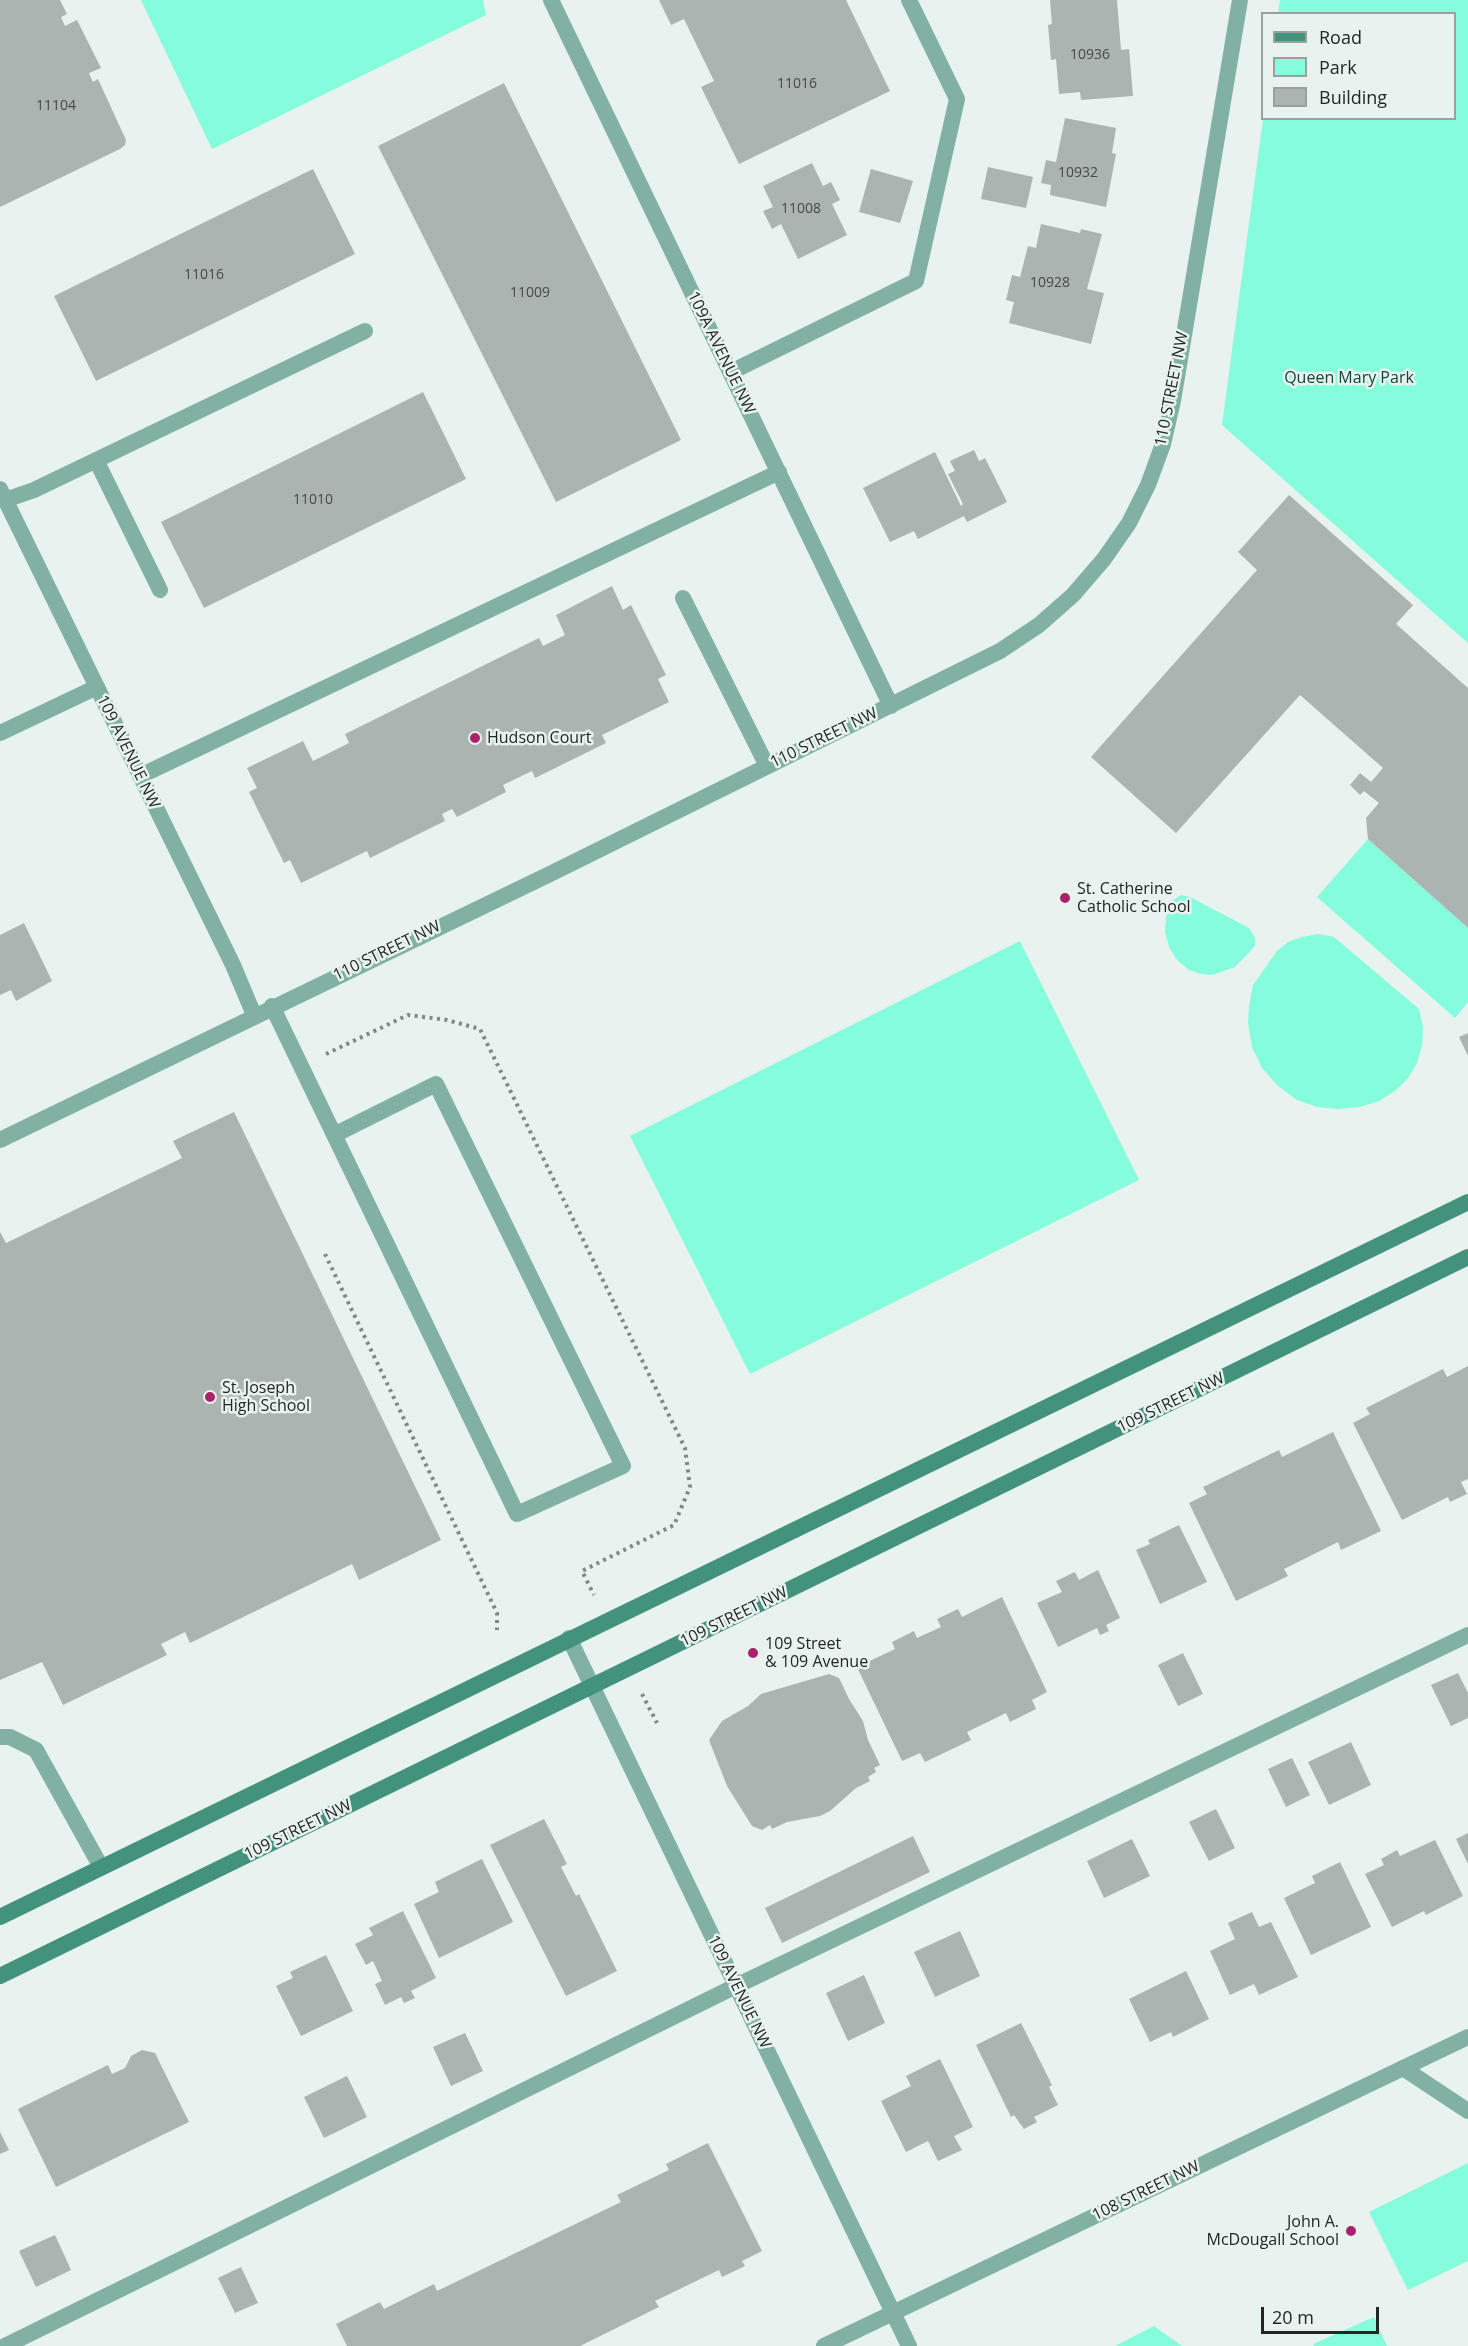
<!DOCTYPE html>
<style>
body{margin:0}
#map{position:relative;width:1468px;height:2346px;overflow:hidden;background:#e8f2ee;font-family:"Open Sans",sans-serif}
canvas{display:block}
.legend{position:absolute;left:1261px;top:12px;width:195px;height:108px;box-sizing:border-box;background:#e8f2ee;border:2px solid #99a09e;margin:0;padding:8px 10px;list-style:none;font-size:18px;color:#222625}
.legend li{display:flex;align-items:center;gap:12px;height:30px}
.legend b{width:30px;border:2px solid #99a09e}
.scale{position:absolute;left:1261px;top:2307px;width:118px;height:27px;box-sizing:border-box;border:3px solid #222625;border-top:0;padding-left:8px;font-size:18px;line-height:21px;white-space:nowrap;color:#222625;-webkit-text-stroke:4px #e8f2ee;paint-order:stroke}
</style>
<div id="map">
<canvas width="1468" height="2346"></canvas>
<ul class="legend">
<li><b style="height:8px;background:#42927d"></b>Road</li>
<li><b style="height:16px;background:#85fcdc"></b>Park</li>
<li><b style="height:16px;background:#abb4b1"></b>Building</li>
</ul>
<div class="scale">20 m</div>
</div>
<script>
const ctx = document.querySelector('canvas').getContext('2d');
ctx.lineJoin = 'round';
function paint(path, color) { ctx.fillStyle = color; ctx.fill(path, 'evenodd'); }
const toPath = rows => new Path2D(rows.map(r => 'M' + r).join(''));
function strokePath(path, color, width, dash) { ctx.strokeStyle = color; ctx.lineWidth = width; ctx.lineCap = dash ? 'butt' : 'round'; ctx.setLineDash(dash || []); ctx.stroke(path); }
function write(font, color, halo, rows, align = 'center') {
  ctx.font = font + ' "Open Sans",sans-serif'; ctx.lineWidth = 5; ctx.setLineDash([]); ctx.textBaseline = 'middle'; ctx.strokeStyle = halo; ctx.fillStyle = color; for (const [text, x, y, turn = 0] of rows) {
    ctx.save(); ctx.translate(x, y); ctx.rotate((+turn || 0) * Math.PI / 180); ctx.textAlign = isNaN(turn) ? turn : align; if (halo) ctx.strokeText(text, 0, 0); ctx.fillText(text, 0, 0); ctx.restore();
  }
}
const green = toPath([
 [141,0,483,0,486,15,212,149],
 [1280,0,1468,0,1468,643,1222,425,1263,119,1454,118,1454,14,1278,13],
 [1368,839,1468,928,1468,1002,1455,1018,1317,897],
 [1181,895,1190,897,1249,928,1255,938,1255,946,1235,967,1212,975,1201,974,1189,970,1177,960,1169,947,1165,932,1166,917,1172,901],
 [1318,934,1334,937,1419,1009,1423,1027,1422,1045,1417,1063,1408,1078,1395,1091,1379,1101,1360,1107,1338,1109,1317,1107,1297,1100,1278,1086,1262,1068,1252,1047,1248,1023,1249,1006,1253,985,1277,951,1288,942,1302,937],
 [1020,941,1139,1180,750,1374,630,1136],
 [1468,2163,1468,2261,1408,2290,1369,2212],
 [1374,2317,1387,2346,1314,2346,1313,2344],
 [1154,2326,1182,2346,1115,2346]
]);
const building = toPath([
 [0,0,60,0,67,14,61,17,65,26,77,20,101,68,89,73,93,82,98,79,126,140,125,145,120,149,0,207],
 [659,0,846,0,890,91,739,164,701,87,714,81,684,19,671,25],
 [1050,0,1117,0,1121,50,1129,49,1133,96,1081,100,1080,92,1059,94,1056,59,1051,60,1048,25,1052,24],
 [504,83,681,440,556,502,378,146],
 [1065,118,1116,128,1112,153,1116,154,1106,207,1050,195,1051,185,1041,183,1046,160,1056,162],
 [812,163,823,186,831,182,840,200,832,204,847,235,798,259,781,224,772,229,763,211,773,207,763,186],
 [988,167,1033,177,1026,208,981,199],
 [313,169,355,254,96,381,54,296],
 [871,169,913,181,900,223,859,212],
 [1041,224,1080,233,1081,229,1102,234,1087,289,1104,293,1091,344,1009,323,1014,302,1006,300,1012,275,1020,277,1028,246,1036,248],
 [423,392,466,479,204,608,161,522],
 [974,450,979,461,985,458,1007,502,967,522,964,516,918,539,914,531,890,542,863,488,935,452,961,506,963,504,948,474,955,471,950,461],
 [1289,495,1413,605,1396,624,1468,688,1468,928,1368,839,1366,818,1379,803,1364,791,1360,795,1350,785,1360,773,1371,782,1383,768,1300,695,1176,833,1091,757,1257,570,1238,552],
 [612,586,623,610,631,605,666,675,658,679,669,702,602,735,606,743,535,778,532,771,503,785,506,792,457,817,452,809,442,814,445,821,370,858,367,851,301,883,290,860,284,863,249,792,257,788,247,768,303,741,313,761,349,743,345,734,539,638,543,646,565,635,556,615],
 [24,923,52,981,16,1001,11,990,0,995,0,935],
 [1468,1033,1468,1056,1459,1037],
 [234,1112,441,1540,359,1580,352,1564,190,1643,185,1632,161,1644,167,1655,63,1705,42,1662,0,1680,0,1232,6,1243,182,1158,173,1141],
 [1468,1366,1468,1479,1461,1482,1467,1494,1450,1502,1448,1497,1402,1520,1353,1423,1370,1414,1366,1408,1443,1369,1447,1377],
 [1333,1432,1381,1531,1341,1550,1338,1542,1284,1569,1288,1576,1236,1601,1189,1503,1207,1494,1203,1487,1279,1450,1282,1457],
 [1179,1525,1207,1582,1160,1604,1136,1550,1150,1544,1148,1540],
 [1098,1570,1120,1618,1106,1625,1109,1631,1100,1635,1097,1628,1058,1647,1037,1603,1062,1592,1056,1581,1075,1572,1079,1580],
 [1002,1597,1047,1692,1032,1700,1036,1709,1010,1722,1006,1713,967,1732,971,1740,925,1762,920,1753,902,1761,857,1667,895,1649,892,1642,914,1631,917,1638,941,1627,937,1619,958,1609,962,1617],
 [1183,1653,1203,1694,1178,1706,1158,1665],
 [1458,1673,1468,1693,1468,1718,1451,1726,1431,1685],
 [829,1674,839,1678,849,1699,863,1721,868,1740,880,1765,874,1768,876,1772,868,1777,870,1781,856,1788,830,1811,820,1816,787,1822,772,1829,770,1825,762,1830,752,1826,727,1786,709,1740,722,1721,748,1706,761,1694],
 [1351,1742,1371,1785,1329,1805,1308,1762],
 [1292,1758,1310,1795,1286,1807,1268,1769],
 [1216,1809,1235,1848,1209,1861,1189,1822],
 [544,1819,567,1864,561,1867,576,1896,579,1894,617,1971,566,1996,490,1845],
 [1468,1833,1468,1864,1456,1839],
 [913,1836,930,1872,782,1943,765,1908],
 [1132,1839,1150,1876,1104,1898,1087,1861],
 [1435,1840,1463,1896,1426,1915,1424,1911,1392,1927,1365,1874,1384,1865,1381,1859,1397,1850,1400,1856],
 [482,1859,513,1922,439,1958,414,1904,439,1892,435,1882],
 [1340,1862,1371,1927,1311,1955,1284,1898,1315,1883,1312,1876],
 [403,1911,436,1978,411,1991,415,1998,404,2003,401,1997,385,2005,375,1984,382,1981,373,1961,366,1965,355,1944,373,1935,369,1928],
 [1252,1912,1259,1927,1271,1922,1298,1977,1259,1995,1254,1984,1230,1995,1210,1951,1235,1939,1228,1923],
 [960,1931,980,1976,935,1997,914,1952],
 [326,1955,353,2011,301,2036,276,1986,293,1978,290,1972],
 [1186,1971,1209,2019,1173,2037,1171,2032,1150,2042,1129,1999],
 [864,1975,885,2023,848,2041,826,1993],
 [1021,2023,1052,2085,1049,2087,1058,2105,1034,2117,1037,2122,1024,2129,1014,2115,1011,2117,976,2045],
 [465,2033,483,2071,451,2086,433,2047],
 [142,2050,155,2053,189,2122,56,2187,18,2109,108,2065,112,2074,125,2068,131,2056],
 [940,2059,973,2127,954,2136,962,2150,938,2161,928,2141,906,2152,881,2101,911,2086,906,2076],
 [347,2076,367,2117,324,2138,304,2097],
 [0,2132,9,2150,0,2154],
 [708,2143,762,2251,742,2261,745,2266,722,2277,719,2270,655,2301,659,2307,580,2346,347,2346,336,2324,380,2302,384,2309,434,2284,437,2291,621,2202,617,2195,669,2170,666,2164],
 [55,2235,71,2270,36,2287,19,2251],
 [241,2267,258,2303,235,2313,218,2278]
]);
const path = toPath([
 [326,1054,408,1015,447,1020,480,1029,685,1448,690,1487,674,1525,582,1571,594,1595],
 [325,1254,497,1613,497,1630],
 [642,1694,657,1723]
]);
const service = toPath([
 [731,372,916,281,957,99,909,0],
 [96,460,160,590],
 [5,500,34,490,365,331],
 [683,598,767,766],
 [0,733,97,687],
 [140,776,779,472],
 [272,1006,517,1514,623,1466,436,1084,334,1135],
 [0,1737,10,1737,36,1750,101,1867],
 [1403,2068,1468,2111],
 [5,2346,736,1986,1468,1635]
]);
const minor = toPath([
 [551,0,891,706],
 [0,489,233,965,254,1015],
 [0,1140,552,873,1000,651,1039,625,1073,595,1104,559,1129,523,1148,485,1163,444,1173,401,1240,0],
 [569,1638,909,2346],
 [824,2346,1468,2037]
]);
const secondary = toPath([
 [0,1917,1468,1202],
 [0,1976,1468,1257]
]);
const markers = [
 [475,738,6,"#a9226a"],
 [1065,898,6,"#a9226a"],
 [210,1397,6,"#a9226a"],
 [753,1653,6,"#a9226a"],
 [1351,2231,6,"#a9226a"]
];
const numberNames = [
 ["10936",1090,55],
 ["11016",797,84],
 ["11104",56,106],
 ["10932",1078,173],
 ["11008",801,209],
 ["11016",204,275],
 ["10928",1050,283],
 ["11009",530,293],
 ["11010",313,500]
];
const streetNames = [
 ["109A AVENUE NW",721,353,64],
 ["110 STREET NW",1172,389,-79],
 ["110 STREET NW",824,738,-26],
 ["109 AVENUE NW",128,752,64],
 ["110 STREET NW",387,951,-26],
 ["109 STREET NW",1171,1403,-26],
 ["109 STREET NW",734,1617,-26],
 ["109 STREET NW",298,1830,-26],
 ["109 AVENUE NW",739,1992,64],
 ["108 STREET NW",1146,2191,-26]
];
const parkNames = [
 ["Queen Mary Park",1349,378]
];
const poiNames = [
 ["Hudson Court",487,738],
 ["St. Catherine",1077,889],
 ["Catholic School",1077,907],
 ["St. Joseph",222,1388],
 ["High School",222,1406],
 ["109 Street",765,1644],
 ["& 109 Avenue",765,1662],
 ["John A.",1339,2222,"right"],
 ["McDougall School",1339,2240,"right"]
];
paint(green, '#85fcdc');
paint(building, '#abb4b1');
strokePath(path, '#808785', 4, [3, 4.5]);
strokePath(service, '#80b1a2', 16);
strokePath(minor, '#80b1a2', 16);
strokePath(secondary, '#42927d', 16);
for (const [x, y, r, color] of markers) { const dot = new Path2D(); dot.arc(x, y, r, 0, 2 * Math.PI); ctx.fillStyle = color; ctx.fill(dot); strokePath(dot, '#e8f2ee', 2); }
write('14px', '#444a48', null, numberNames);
write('16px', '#222625', '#e8f2ee', streetNames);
write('16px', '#0d483a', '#e8f2ee', parkNames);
write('16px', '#222625', '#e8f2ee', poiNames, 'left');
</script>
